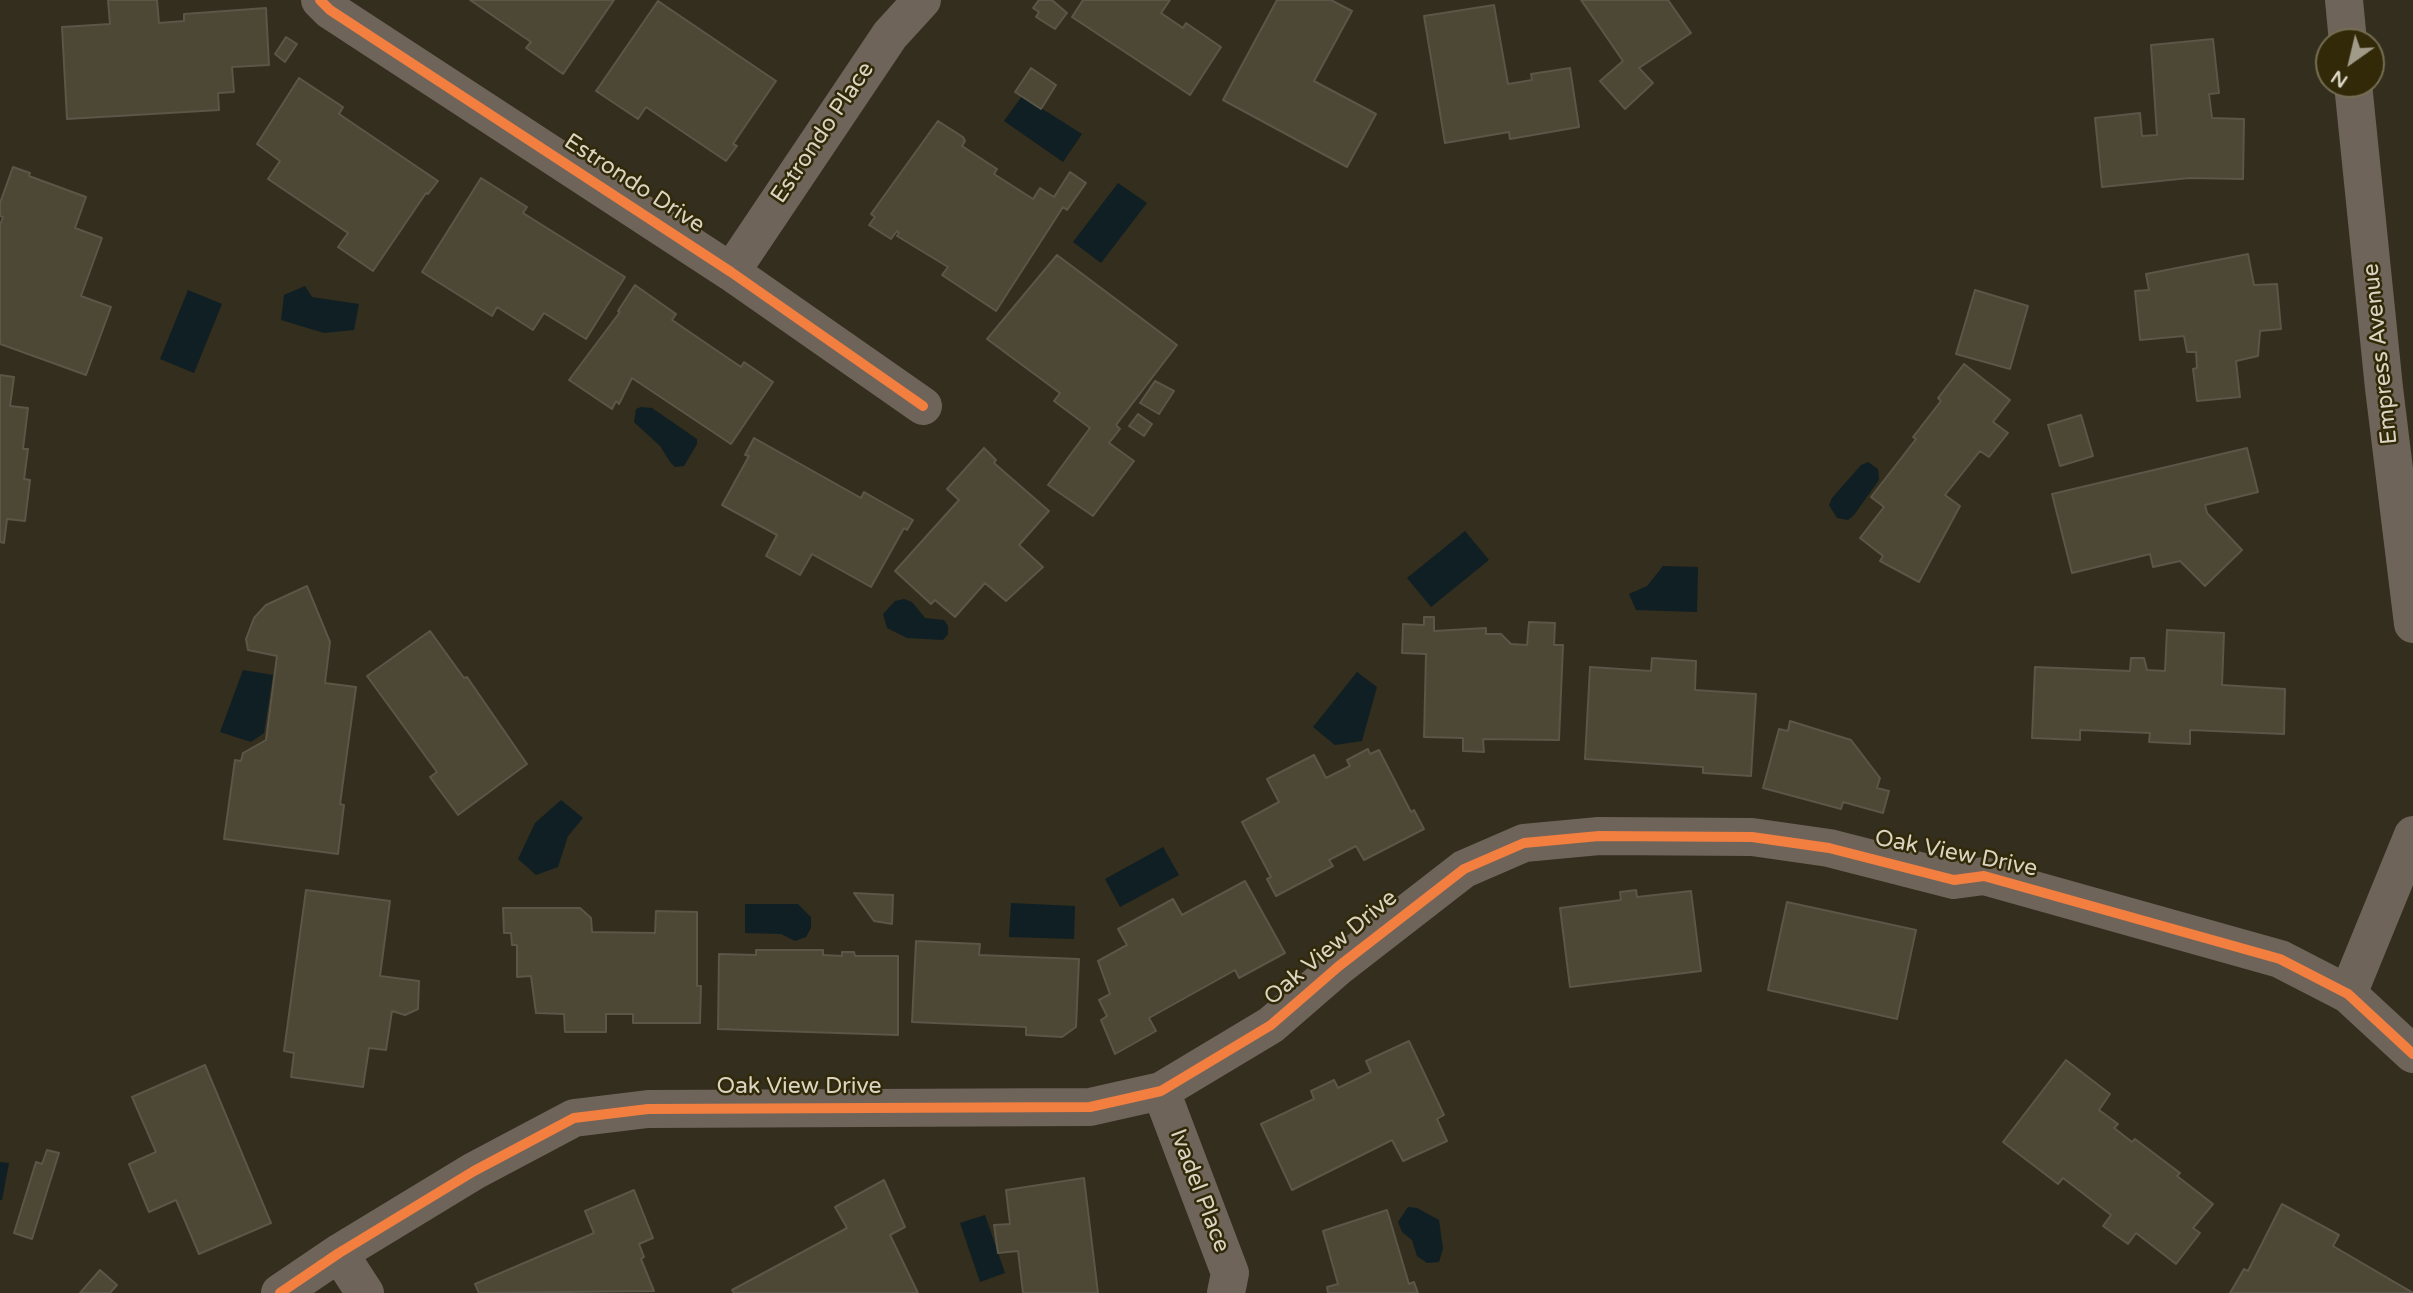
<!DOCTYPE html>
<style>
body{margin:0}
#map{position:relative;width:2413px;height:1293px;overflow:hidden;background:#332e1d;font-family:"Varela Round",sans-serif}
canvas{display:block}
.north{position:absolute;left:2315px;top:28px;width:70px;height:70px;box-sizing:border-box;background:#322908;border:2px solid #756d53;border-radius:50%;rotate:214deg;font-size:19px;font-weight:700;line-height:28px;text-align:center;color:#dad4c3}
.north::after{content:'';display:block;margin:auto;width:24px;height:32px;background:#a09a89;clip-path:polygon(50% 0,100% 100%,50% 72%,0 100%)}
</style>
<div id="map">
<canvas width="2413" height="1293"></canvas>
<div class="north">N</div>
</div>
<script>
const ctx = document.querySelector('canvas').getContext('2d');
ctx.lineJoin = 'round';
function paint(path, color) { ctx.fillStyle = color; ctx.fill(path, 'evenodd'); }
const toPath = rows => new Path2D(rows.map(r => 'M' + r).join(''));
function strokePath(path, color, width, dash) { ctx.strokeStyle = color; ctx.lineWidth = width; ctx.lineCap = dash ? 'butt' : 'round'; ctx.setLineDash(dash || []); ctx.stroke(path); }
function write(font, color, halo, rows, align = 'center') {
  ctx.font = font + ' "Varela Round",sans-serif'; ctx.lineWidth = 5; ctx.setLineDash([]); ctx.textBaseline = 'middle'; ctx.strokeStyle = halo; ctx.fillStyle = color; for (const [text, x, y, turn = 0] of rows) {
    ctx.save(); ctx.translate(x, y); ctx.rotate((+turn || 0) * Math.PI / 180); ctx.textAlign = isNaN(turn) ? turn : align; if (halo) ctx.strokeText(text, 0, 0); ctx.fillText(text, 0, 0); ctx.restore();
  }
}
const water = toPath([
 [1022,96,1082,134,1063,162,1004,121],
 [1118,183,1147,203,1101,263,1073,242],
 [305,286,312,297,359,304,354,330,324,333,281,320,284,295],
 [188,290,222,304,194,373,160,359],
 [641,407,652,408,697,439,697,444,684,466,675,467,670,462,660,446,634,422,636,409],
 [1868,462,1878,469,1879,480,1854,515,1848,520,1837,518,1829,505,1832,498,1861,465],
 [1465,531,1489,560,1431,607,1407,578],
 [1663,566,1698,567,1697,612,1636,610,1629,594,1647,586],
 [904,599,912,602,925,618,944,620,948,626,948,634,943,640,907,638,887,628,883,614,895,601],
 [243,670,273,675,264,733,251,742,220,732],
 [1357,672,1377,687,1362,741,1335,745,1313,727],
 [561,800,583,818,568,836,558,867,536,875,518,859,535,823],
 [1163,847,1179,875,1120,907,1105,879],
 [1011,903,1075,906,1074,939,1009,937],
 [745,904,798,904,811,917,811,928,806,937,795,941,781,934,745,933],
 [0,1162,9,1163,2,1200,0,1200],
 [1408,1207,1417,1208,1439,1220,1443,1249,1439,1262,1427,1263,1417,1256,1412,1240,1402,1232,1398,1222],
 [985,1215,1005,1273,980,1282,960,1223]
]);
const building = toPath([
 [108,0,157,0,159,23,184,21,184,14,266,8,269,65,232,67,234,92,218,93,219,110,67,119,62,27,110,24,108,0],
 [470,0,614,0,563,74,526,48,531,42,470,0],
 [1039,0,1052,0,1067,13,1055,29,1036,17,1039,12,1033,8,1039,0],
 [1083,0,1170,0,1161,13,1183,28,1186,23,1221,47,1190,95,1072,17,1083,0],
 [1277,0,1331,0,1352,11,1314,81,1376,114,1347,167,1223,100,1277,0],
 [1581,0,1668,0,1691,33,1639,68,1653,83,1625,109,1600,81,1623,61,1581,0],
 [658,1,776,81,733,144,737,146,726,161,646,107,638,119,596,91,658,1],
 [1494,5,1508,84,1532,80,1531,74,1570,68,1579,127,1510,139,1509,132,1445,143,1424,16,1494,5],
 [286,37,297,44,285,62,275,54,286,37],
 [2213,39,2219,93,2209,94,2212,118,2244,119,2243,179,2189,178,2102,187,2095,118,2140,113,2142,136,2157,135,2151,45,2213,39],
 [1031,68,1056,85,1041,109,1015,92,1031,68],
 [299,78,343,107,339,114,438,181,428,194,426,193,373,271,338,247,348,233,268,179,280,161,257,144,299,78],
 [938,121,963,137,965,141,962,146,997,169,994,174,1033,199,1040,188,1054,197,1070,172,1086,183,1067,210,1063,207,996,311,942,275,948,267,897,236,899,233,897,231,891,239,869,225,875,217,871,214,938,121],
 [13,167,30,173,29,176,86,197,75,228,102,238,81,296,111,307,86,375,0,344,0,225,3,217,0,216,0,203,13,167],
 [481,178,527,207,523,213,625,277,586,339,544,313,533,330,497,307,492,316,422,272,481,178],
 [2248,254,2254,285,2277,284,2281,329,2260,331,2258,356,2236,361,2240,397,2197,401,2193,369,2197,368,2196,352,2187,352,2184,336,2140,340,2135,291,2149,290,2146,274,2248,254],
 [1057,255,1177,345,1116,425,1120,429,1109,443,1134,461,1093,516,1048,485,1090,428,1054,401,1060,393,987,339,1057,255],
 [635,285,676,314,672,320,741,367,744,362,773,382,731,444,632,378,619,404,616,401,612,409,569,380,620,312,618,311,635,285],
 [1975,290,2028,306,2010,369,1956,354,1975,290],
 [1964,364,2010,400,1993,422,2008,433,1989,457,1980,451,1945,495,1960,506,1919,582,1880,561,1883,556,1860,538,1884,507,1871,497,1916,439,1913,437,1941,401,1938,398,1964,364],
 [0,375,14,377,10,406,28,408,23,449,28,449,24,479,30,480,25,521,7,519,4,543,0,542,0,375],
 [1155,381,1174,391,1159,414,1140,403,1155,381],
 [1138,414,1152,424,1144,436,1129,426,1138,414],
 [2081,415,2093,456,2060,466,2048,425,2081,415],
 [754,438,861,498,864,492,913,520,907,530,904,528,871,587,812,554,800,575,766,556,777,535,722,505,749,456,745,455,754,438],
 [984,448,996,460,994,463,1049,511,1019,545,1043,567,1006,601,985,583,955,617,935,600,931,604,895,571,959,500,947,489,984,448],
 [2247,448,2258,492,2205,505,2207,513,2242,550,2205,586,2180,561,2153,567,2150,554,2072,573,2052,494,2247,448],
 [307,586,330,642,325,683,356,687,340,804,344,805,338,854,224,839,235,760,241,761,243,753,266,740,277,656,248,650,246,639,254,618,266,605,307,586],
 [1424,617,1434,617,1434,631,1486,628,1486,634,1501,634,1511,644,1527,645,1529,622,1555,623,1554,645,1563,645,1559,740,1483,739,1484,752,1463,751,1463,738,1424,737,1426,654,1402,653,1403,624,1424,625,1424,617],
 [2167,630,2224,633,2222,685,2285,689,2284,734,2190,730,2190,744,2149,742,2150,733,2080,730,2080,740,2032,738,2035,667,2130,671,2131,658,2144,658,2147,670,2165,671,2167,630],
 [430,631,464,678,467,677,527,764,458,815,430,777,437,772,367,676,430,631],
 [1652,658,1696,661,1695,690,1756,694,1751,776,1703,773,1703,767,1585,759,1590,667,1651,671,1652,658],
 [1790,721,1851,740,1880,778,1877,788,1889,791,1883,813,1843,802,1841,809,1763,788,1779,729,1788,731,1790,721],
 [1368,749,1370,754,1379,750,1411,812,1414,810,1424,829,1364,860,1356,846,1329,860,1333,866,1276,896,1267,879,1271,877,1242,822,1279,802,1267,779,1314,755,1326,778,1350,766,1347,760,1368,749],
 [1245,881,1285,953,1239,978,1235,970,1149,1018,1156,1031,1115,1054,1101,1020,1107,1016,1099,1000,1110,994,1098,961,1127,945,1118,929,1173,899,1182,915,1245,881],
 [306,890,390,901,380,976,419,981,418,1009,405,1015,392,1011,386,1050,369,1048,363,1087,291,1077,294,1053,284,1051,306,890],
 [1636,890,1637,897,1691,891,1701,971,1570,987,1560,908,1621,900,1620,892,1636,890],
 [854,893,893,895,892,924,874,921,854,893],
 [1787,902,1916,930,1897,1019,1768,990,1787,902],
 [503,908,580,908,591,918,592,932,655,933,656,911,697,912,697,986,701,986,700,1023,633,1023,633,1014,606,1014,606,1032,565,1032,564,1014,536,1013,531,976,517,977,517,945,512,945,511,933,504,933,503,908],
 [916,941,980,944,979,955,1079,959,1076,1027,1062,1037,1026,1035,1026,1027,912,1022,916,941],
 [756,950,823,950,823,955,842,956,842,952,854,952,855,956,898,956,898,1035,718,1029,719,954,756,955,756,950],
 [1409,1041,1444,1115,1437,1119,1447,1141,1403,1161,1392,1140,1292,1190,1261,1124,1314,1099,1311,1091,1334,1080,1338,1088,1371,1072,1366,1061,1409,1041],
 [2066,1060,2110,1094,2099,1110,2118,1124,2114,1128,2132,1142,2135,1139,2180,1173,2177,1176,2213,1204,2193,1228,2200,1233,2176,1264,2136,1233,2128,1244,2103,1226,2111,1215,2063,1178,2058,1184,2003,1142,2066,1060],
 [205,1065,271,1223,199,1254,176,1200,149,1212,129,1164,156,1152,132,1097,205,1065],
 [47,1150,59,1153,32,1239,14,1233,36,1162,42,1164,47,1150],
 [1084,1178,1098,1293,1023,1293,1018,1251,998,1253,994,1225,1010,1224,1006,1190,1084,1178],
 [884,1180,905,1227,890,1235,918,1293,734,1293,732,1290,847,1228,835,1207,884,1180],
 [634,1190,653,1238,639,1244,644,1257,641,1259,654,1291,479,1293,475,1284,594,1233,585,1211,634,1190],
 [2282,1204,2339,1235,2333,1246,2413,1293,2230,1293,2244,1269,2248,1271,2282,1204],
 [1387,1210,1409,1284,1414,1282,1418,1293,1328,1293,1327,1287,1338,1284,1323,1231,1387,1210],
 [100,1270,117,1285,110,1293,80,1293,100,1270]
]);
const street = toPath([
 [320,0,330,10,731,272,923,406],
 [2344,0,2348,42],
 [2353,84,2384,388,2413,624],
 [731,272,890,35,922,0],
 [2348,994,2413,835],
 [1161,1091,1230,1273,1226,1293],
 [339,1253,365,1293],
 [280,1293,339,1253,474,1171,574,1118,648,1109,1090,1107,1161,1091,1271,1025,1339,966,1464,869,1524,843,1599,836,1752,837,1829,848,1954,880,1984,876,2280,959,2348,994,2413,1054]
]);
const cycleway = toPath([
 [320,0,330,10,731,272,923,406],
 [280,1293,339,1253,474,1171,574,1118,648,1109,1090,1107,1161,1091,1271,1025,1339,966,1464,869,1524,843,1599,836,1752,837,1829,848,1954,880,1984,876,2280,959,2348,994,2413,1054]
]);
const streetNames = [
 ["Estrondo Place",823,133,-56],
 ["Estrondo Drive",634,184,33],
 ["Empress Avenue",2381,354,-96],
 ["Oak View Drive",1956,854,11],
 ["Oak View Drive",1331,948,-40],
 ["Oak View Drive",799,1087],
 ["Ivadel Place",1199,1191,69]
];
paint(water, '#101f23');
paint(building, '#4d4835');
strokePath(building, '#5a5648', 2);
strokePath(street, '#6f6459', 38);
strokePath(cycleway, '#f27e40', 10);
write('23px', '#dad4c3', '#322908', streetNames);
</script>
